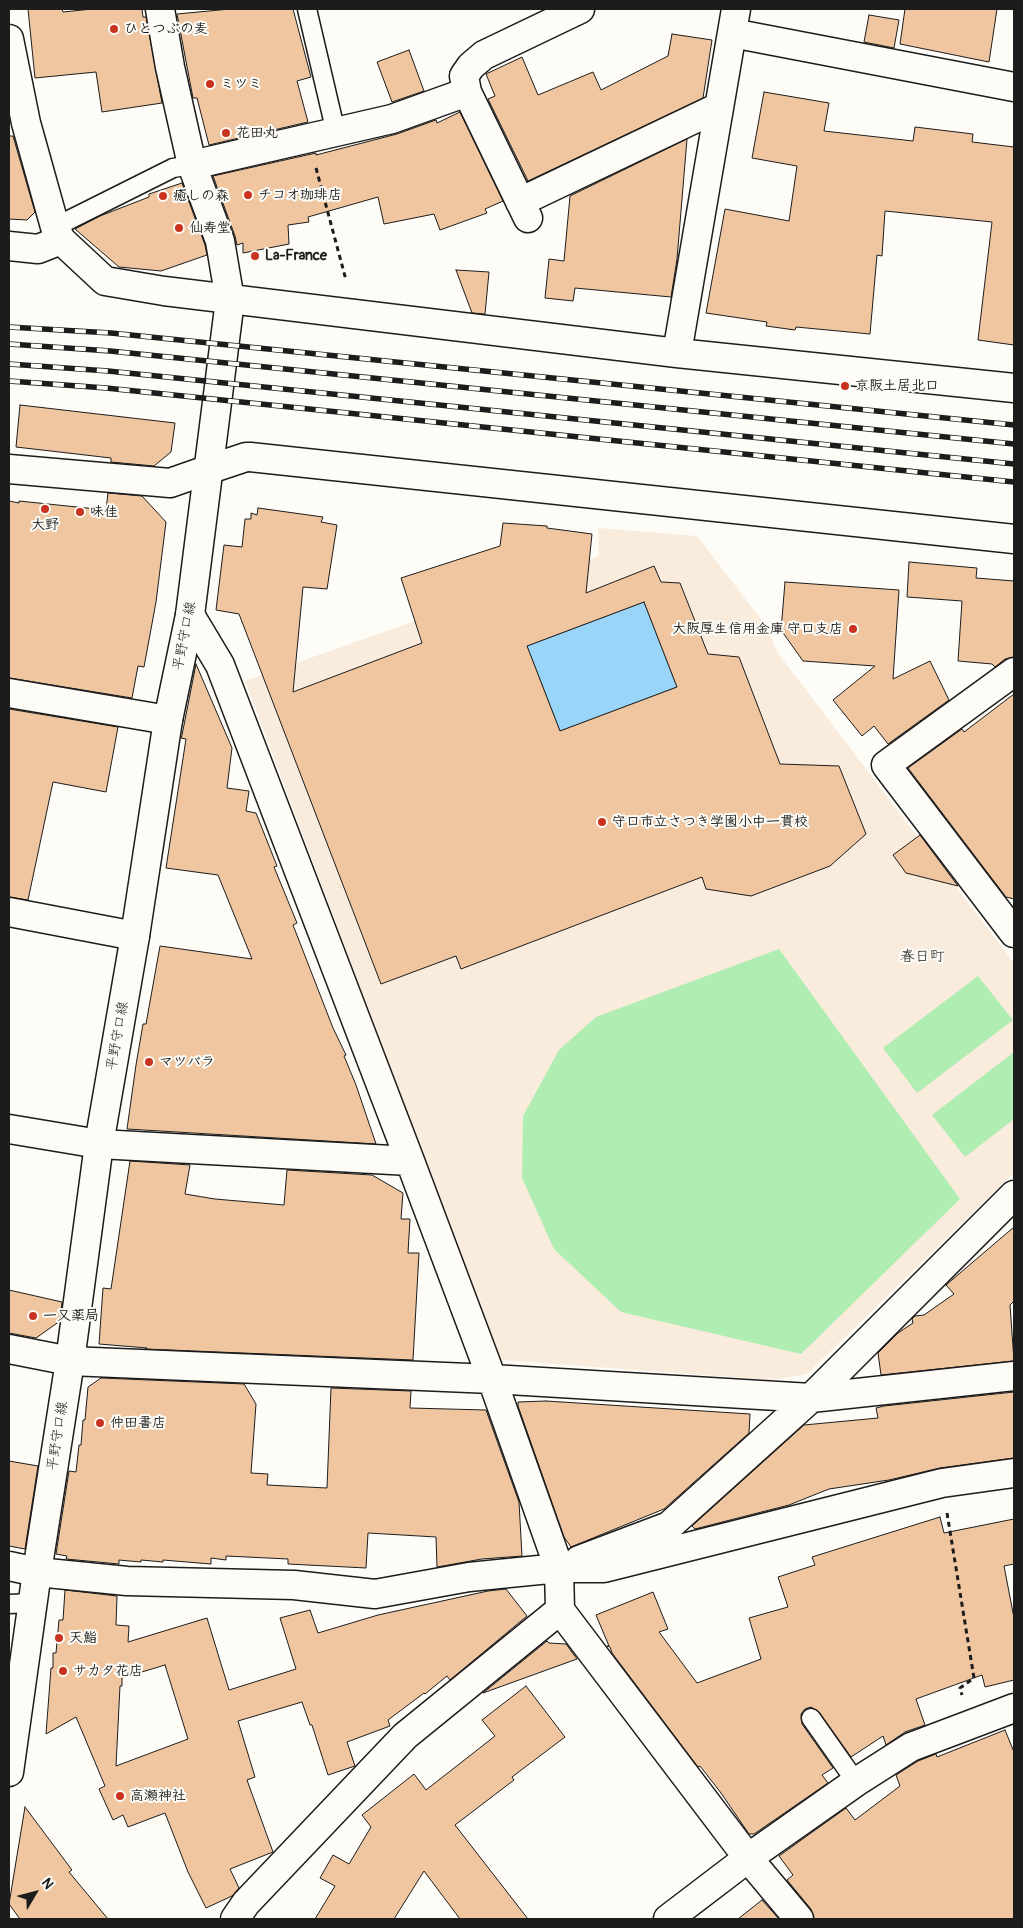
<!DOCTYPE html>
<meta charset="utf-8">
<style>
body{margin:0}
#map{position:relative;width:1023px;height:1928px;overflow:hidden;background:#fdfcf7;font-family:Pangolin,sans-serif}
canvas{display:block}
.frame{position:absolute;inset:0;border:10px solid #1c1c1c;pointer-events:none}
.north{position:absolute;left:10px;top:1868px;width:50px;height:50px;-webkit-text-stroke:4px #fdfcf7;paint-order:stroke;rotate:53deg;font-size:14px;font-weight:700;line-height:20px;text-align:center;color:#1c1c1c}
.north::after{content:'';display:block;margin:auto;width:18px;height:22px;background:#1c1c1c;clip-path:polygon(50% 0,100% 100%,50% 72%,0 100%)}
</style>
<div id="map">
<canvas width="1023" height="1928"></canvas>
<div class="frame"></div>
<div class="north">N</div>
</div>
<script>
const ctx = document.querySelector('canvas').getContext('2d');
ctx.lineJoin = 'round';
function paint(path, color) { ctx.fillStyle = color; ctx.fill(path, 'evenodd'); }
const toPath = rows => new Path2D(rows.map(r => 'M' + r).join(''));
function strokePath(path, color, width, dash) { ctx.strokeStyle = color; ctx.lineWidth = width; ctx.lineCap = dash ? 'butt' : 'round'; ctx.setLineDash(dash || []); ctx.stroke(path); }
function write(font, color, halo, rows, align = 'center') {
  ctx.font = font + ' Pangolin,"Klee One",sans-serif'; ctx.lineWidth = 4; ctx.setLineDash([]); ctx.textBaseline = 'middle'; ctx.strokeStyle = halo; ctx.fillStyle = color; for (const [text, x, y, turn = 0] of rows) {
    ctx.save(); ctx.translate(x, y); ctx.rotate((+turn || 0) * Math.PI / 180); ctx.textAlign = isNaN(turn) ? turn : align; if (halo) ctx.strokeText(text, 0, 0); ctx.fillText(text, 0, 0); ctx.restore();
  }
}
const built = toPath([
 [598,528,697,536,767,627,777,652,1014,963,1014,1173,807,1374,772,1380,500,1360,245,681,599,556]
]);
const green = toPath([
 [779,949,960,1199,801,1354,621,1312,554,1249,522,1178,523,1116,559,1050,596,1017],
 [978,976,1013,1020,917,1093,883,1048],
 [1014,1052,1014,1119,965,1157,932,1115]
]);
const water = toPath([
 [644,602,677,687,560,731,527,646,644,602]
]);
const building = toPath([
 [28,9,62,9,63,12,92,9,142,9,143,17,146,17,162,103,102,112,96,72,35,78,28,9],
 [230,9,293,9,311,77,297,81,308,122,209,145,197,98,193,98,177,14,230,9],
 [905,9,997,9,989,62,900,44,905,9],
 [869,15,899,20,894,48,864,42,869,15],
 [672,34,712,40,703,98,528,181,488,99,495,96,486,74,522,57,538,95,593,72,601,90,668,56,672,34],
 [409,50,424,91,392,102,377,62,409,50],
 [764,92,829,103,824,131,913,141,915,127,973,134,972,142,1014,147,1014,345,978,340,992,222,885,211,882,256,877,255,870,334,796,327,795,330,766,326,767,322,706,313,725,209,789,221,797,166,752,158,764,92],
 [460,112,503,201,485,209,487,213,440,230,434,214,384,224,378,197,308,217,309,222,288,225,289,244,243,253,243,243,237,245,235,236,213,176,316,153,316,155,397,134,436,120,437,123,460,112],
 [9,136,13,136,35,212,27,220,9,219,9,136],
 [687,139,677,259,671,297,575,288,573,301,545,298,549,259,564,261,570,196,687,139],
 [182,183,205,245,207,255,161,271,119,267,75,229,100,216,149,197,149,194,182,183],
 [456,270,489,272,485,314,472,313,456,270],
 [20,405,175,423,171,452,154,466,111,462,111,458,16,447,20,405],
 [108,493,142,496,166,522,156,602,144,667,138,666,132,698,9,678,9,501,19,503,19,501,106,510,108,493],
 [258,508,323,517,321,522,337,525,327,589,303,587,293,692,422,643,401,578,500,546,503,523,547,526,547,528,592,534,586,593,654,566,661,582,680,583,708,654,739,657,780,764,839,766,866,834,830,866,751,896,706,889,702,877,461,969,456,956,381,984,239,614,216,610,224,545,242,547,245,519,251,519,251,513,257,515,258,508],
 [644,602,677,687,560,731,527,646,644,602],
 [909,562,977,568,976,578,1014,581,1014,657,1005,659,995,667,992,664,958,661,962,601,907,597,909,562],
 [785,582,899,590,893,679,930,661,949,700,888,744,874,726,862,736,833,700,875,666,803,661,781,630,785,582],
 [196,664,232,748,227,788,249,791,246,811,256,813,277,866,274,867,297,923,293,925,333,1028,346,1055,344,1056,356,1085,376,1144,127,1129,136,1065,143,1024,146,1024,160,946,252,959,218,875,166,868,186,739,181,738,182,735,196,664],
 [1014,694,1014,899,1006,897,908,768,962,729,964,732,1014,694],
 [9,709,118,727,106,792,53,782,28,900,9,897,9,709],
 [920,835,958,886,906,873,893,855,920,835],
 [130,1161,190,1165,185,1194,215,1199,284,1205,287,1170,372,1175,403,1193,401,1219,410,1219,408,1253,419,1253,413,1360,145,1349,147,1348,99,1344,103,1288,111,1289,130,1161],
 [1014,1227,1014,1301,1010,1305,1014,1361,881,1375,878,1353,898,1333,913,1323,912,1319,915,1316,924,1315,954,1294,946,1285,1014,1227],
 [9,1290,62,1302,60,1321,36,1338,9,1333,9,1290],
 [101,1378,244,1384,256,1404,251,1473,268,1474,267,1485,327,1488,331,1388,411,1391,410,1408,486,1410,519,1502,522,1556,482,1559,437,1567,436,1537,368,1533,366,1568,288,1564,288,1559,226,1556,226,1560,211,1558,211,1564,163,1560,163,1562,141,1560,141,1562,119,1560,119,1564,66,1559,67,1556,56,1554,69,1471,76,1472,79,1445,81,1445,83,1420,85,1420,88,1387,101,1378],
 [1014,1392,1014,1458,940,1468,889,1480,829,1489,789,1505,695,1529,692,1526,804,1425,878,1418,876,1408,884,1406,1014,1392],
 [546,1401,750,1414,749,1433,664,1509,571,1547,564,1537,518,1406,518,1402,546,1401],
 [9,1461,38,1466,25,1549,9,1546,9,1461],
 [940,1517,944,1533,1014,1519,1014,1564,1004,1566,1014,1618,1014,1680,985,1687,982,1675,916,1699,925,1725,905,1732,886,1745,883,1736,851,1757,819,1712,811,1707,805,1709,801,1714,802,1724,833,1768,822,1775,828,1783,754,1834,749,1834,721,1793,700,1766,698,1767,612,1653,610,1647,607,1646,609,1646,596,1615,653,1592,668,1629,659,1632,697,1683,761,1659,749,1618,788,1607,778,1577,815,1565,812,1557,940,1517],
 [506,1589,527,1616,450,1680,447,1676,425,1694,424,1693,388,1720,390,1726,347,1742,355,1766,328,1775,312,1725,310,1725,302,1702,238,1721,255,1777,247,1780,273,1852,230,1869,239,1888,232,1896,206,1908,188,1872,165,1813,128,1827,123,1815,113,1820,99,1789,105,1786,76,1717,46,1734,51,1668,53,1668,53,1653,56,1653,59,1620,63,1620,65,1590,117,1596,116,1625,129,1626,128,1642,207,1618,229,1690,296,1669,280,1618,310,1610,318,1633,378,1615,488,1591,506,1589],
 [165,1665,188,1739,116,1766,120,1686,122,1686,122,1678,165,1665],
 [547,1641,549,1643,566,1644,577,1659,483,1693,547,1641],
 [526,1686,565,1737,512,1777,514,1780,455,1825,528,1919,460,1919,424,1871,394,1919,315,1919,335,1886,320,1878,333,1855,349,1864,371,1827,362,1815,414,1774,426,1790,495,1736,482,1720,526,1686],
 [1005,1730,1014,1752,1014,1919,814,1919,811,1909,787,1880,793,1875,779,1856,846,1808,855,1820,900,1786,896,1775,918,1761,936,1754,937,1757,1005,1730],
 [25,1807,72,1870,69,1872,108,1919,20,1919,9,1904,25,1807],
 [762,1900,779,1919,738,1919,762,1900]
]);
const path = toPath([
 [316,168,346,280],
 [947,1513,974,1678,960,1688,962,1695]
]);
const service = toPath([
 [307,9,336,133],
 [55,227,173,168,192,165],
 [9,1604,33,1603],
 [811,1718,856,1782]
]);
const minor = toPath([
 [732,33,1014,87],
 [9,39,26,123,55,227,61,240],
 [467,92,528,218],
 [192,165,392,119,467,92,464,76,471,66,484,55,580,9],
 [520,202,719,107],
 [9,246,38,249,61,240,105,281,164,291,677,353,1014,388],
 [677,353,736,9],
 [9,469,170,483,210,469],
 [190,615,220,665,410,1161,492,1379,559,1568,560,1610,748,1858,799,1919],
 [1014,672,886,765,1014,933],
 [9,693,168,720],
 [9,912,135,936],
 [9,1129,99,1144,410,1161],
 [9,1349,70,1361,492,1379,811,1398,1014,1376],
 [579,1560,669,1526,811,1398,1014,1195],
 [9,1566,37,1572,127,1581,294,1585,375,1594,469,1577,559,1568,604,1568,942,1483,1014,1473],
 [235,1919,246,1903,405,1736,560,1610],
 [668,1919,748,1858,856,1782,911,1747,1014,1708]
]);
const tertiary = toPath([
 [210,469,246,457,250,457,1014,539]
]);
const secondary = toPath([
 [9,1772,37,1572,70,1361,99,1144,135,936,168,720,190,615,230,300,220,241,192,165,170,67,160,9]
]);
const rail = toPath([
 [9,327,111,333,1014,425],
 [9,344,110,351,1014,444],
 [9,364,108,371,1014,464],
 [9,381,106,388,1014,482]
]);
const markers = [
 [114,29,5,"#c8321e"],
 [210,84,5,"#c8321e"],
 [226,133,5,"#c8321e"],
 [248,195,5,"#c8321e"],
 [163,196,5,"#c8321e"],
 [179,228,5,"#c8321e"],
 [255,256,5,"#c8321e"],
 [845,386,5,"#c8321e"],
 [45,509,5,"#c8321e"],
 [80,512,5,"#c8321e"],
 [853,629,5,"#c8321e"],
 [602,822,5,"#c8321e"],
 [149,1062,5,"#c8321e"],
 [33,1316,5,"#c8321e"],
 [100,1423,5,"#c8321e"],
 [59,1638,5,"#c8321e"],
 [63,1671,5,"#c8321e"],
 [120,1796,5,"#c8321e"]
];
const poiNames = [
 ["ひとつぶの麦",124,29],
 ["ミツミ",220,84],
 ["花田丸",236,133],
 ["チコオ珈琲店",258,195],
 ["癒しの森",173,196],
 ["仙寿堂",189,228],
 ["La-France",265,256],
 ["京阪土居北口",855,386],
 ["味佳",90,512],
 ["大野",45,525,"center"],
 ["大阪厚生信用金庫 守口支店",843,629,"right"],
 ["守口市立さつき学園小中一貫校",612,822],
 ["マツバラ",159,1062],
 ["一又薬局",43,1316],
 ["仲田書店",110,1423],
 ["天鮨",69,1638],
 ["サカタ花店",73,1671],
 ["高瀬神社",130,1796]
];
const streetNames = [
 ["平野守口線",185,636,-79],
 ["平野守口線",118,1036,-80],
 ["平野守口線",58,1436,-81]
];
const neighbourhoodNames = [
 ["春日町",922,957]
];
paint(built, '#f9ecdd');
paint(green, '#b0edb3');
paint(water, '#98d5f9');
strokePath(water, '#668ba1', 1);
paint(building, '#efc69f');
strokePath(building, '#1c1c1c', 1);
strokePath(service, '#1c1c1c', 21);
strokePath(minor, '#1c1c1c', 31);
strokePath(tertiary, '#1c1c1c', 31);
strokePath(secondary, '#1c1c1c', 31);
strokePath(path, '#1c1c1c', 3, [5, 4]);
strokePath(service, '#fdfcf7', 18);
strokePath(minor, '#fdfcf7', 28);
strokePath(tertiary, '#fdfcf7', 28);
strokePath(secondary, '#fdfcf7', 28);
strokePath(rail, '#1c1c1c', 5.5);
strokePath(rail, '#fdfcf7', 4, [11]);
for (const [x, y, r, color] of markers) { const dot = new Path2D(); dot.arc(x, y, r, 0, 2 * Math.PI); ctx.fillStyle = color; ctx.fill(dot); strokePath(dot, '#fdfcf7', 2); }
write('bold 14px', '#1c1c1c', '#fdfcf7', poiNames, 'left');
write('14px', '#1c1c1c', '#fdfcf7', streetNames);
write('15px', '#1c1c1c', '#fdfcf7', neighbourhoodNames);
</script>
